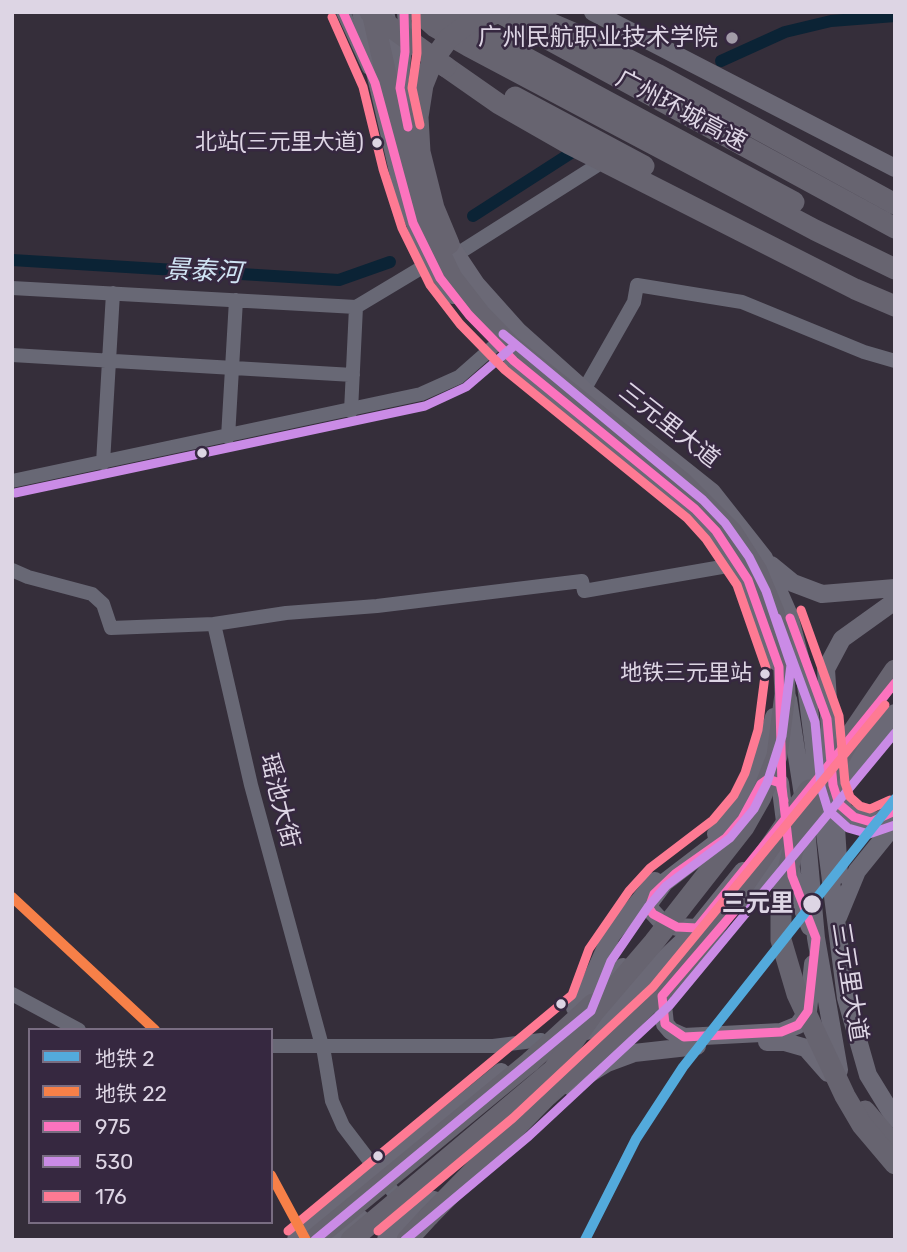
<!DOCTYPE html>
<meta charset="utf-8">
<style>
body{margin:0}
#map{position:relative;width:907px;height:1252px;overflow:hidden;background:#352e3a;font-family:Rubik,"Noto Sans SC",sans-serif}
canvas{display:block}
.frame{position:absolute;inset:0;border:14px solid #ddd5e4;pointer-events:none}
.legend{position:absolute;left:28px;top:1028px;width:245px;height:196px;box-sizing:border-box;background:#362840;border:2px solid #796d82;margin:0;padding:9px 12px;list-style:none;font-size:21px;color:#ddd5e4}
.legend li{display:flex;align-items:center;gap:14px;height:35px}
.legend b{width:35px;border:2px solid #796d82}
</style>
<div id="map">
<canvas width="907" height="1252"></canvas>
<div class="frame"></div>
<ul class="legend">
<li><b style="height:9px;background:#53aadc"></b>地铁 2</li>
<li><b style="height:9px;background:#f78048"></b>地铁 22</li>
<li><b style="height:9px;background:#fc73be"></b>975</li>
<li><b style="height:9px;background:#ca8be6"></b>530</li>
<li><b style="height:9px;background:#fe7a93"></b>176</li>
</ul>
</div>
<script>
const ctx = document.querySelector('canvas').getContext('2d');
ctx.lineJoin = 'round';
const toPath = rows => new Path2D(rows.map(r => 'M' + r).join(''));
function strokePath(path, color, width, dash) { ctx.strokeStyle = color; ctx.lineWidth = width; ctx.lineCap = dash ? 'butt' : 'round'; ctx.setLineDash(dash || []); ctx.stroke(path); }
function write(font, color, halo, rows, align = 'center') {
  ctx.font = font + ' Rubik,"Noto Sans SC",sans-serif'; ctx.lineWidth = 5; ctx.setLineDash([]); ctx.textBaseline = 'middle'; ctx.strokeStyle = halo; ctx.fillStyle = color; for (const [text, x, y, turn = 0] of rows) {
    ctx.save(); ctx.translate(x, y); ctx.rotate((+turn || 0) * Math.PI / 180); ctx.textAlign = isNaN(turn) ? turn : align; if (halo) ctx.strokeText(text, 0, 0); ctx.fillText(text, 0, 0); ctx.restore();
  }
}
const canal = toPath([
 [721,61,785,32,831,21,895,16],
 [473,216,571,153],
 [12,260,339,280,390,262]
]);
const minor = toPath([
 [343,12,369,68],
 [402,79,406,37,404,12],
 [454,256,596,166],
 [12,288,356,307,431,262],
 [12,355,353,375],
 [584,390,634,302,637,285,742,302,864,352,895,361],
 [351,411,356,307],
 [228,437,236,300],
 [103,463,113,293],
 [12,481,421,394,459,377,509,333],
 [12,570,28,577,92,594,103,604,111,628,214,624,251,785,324,1053,332,1101,343,1126,394,1193],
 [214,624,286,613,377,606,582,581,584,591,739,564],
 [12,994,79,1030],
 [271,1046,493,1046,541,1040]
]);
const major = toPath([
 [361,12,404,197,431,262,453,295],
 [593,12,895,168],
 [386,16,408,126],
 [442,233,476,284,518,331,584,390,712,492,764,558,789,615,805,677,846,998,868,1075,895,1119],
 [512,359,695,509,716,531,748,580,777,662],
 [771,565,793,583,822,594,895,588],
 [788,699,803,795,816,938,839,1070],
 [760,785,768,779,780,783,786,829],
 [837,795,845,812,864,821,880,820,895,811],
 [716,834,734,815,756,778,774,717],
 [790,864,795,890,810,927],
 [839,875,826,669,842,639,895,601],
 [838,917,857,871,895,824],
 [697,928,677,927,659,919,649,908,651,901,665,882,733,830],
 [662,996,665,1024,671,1031,684,1037,781,1032,798,1025,808,1011,813,964],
 [583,999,611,936,655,881],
 [575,1008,623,967],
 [587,1031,697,928],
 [767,1042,785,1042,806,1048,828,1073],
 [569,1086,607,1063,634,1053,697,1046],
 [296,1240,501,1072],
 [335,1240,361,1219],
 [386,1240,434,1200]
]);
const highway = toPath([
 [418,12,435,27,468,46,815,230,895,269],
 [441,12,794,202],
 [498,12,895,228],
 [524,12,594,42,657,74,895,204],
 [446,67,499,104,569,144,855,289,895,306],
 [515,97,644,166],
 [531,1061,593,1004],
 [548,1095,616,1036,674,979],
 [865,1111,895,1146],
 [407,1240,429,1216]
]);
const majorBridge = toPath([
 [820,806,895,713],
 [745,899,796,836],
 [697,928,743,871]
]);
const highwayBridge = toPath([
 [370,12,446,67],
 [449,244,434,208,420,152,418,117,423,85,433,60,449,38,469,23,500,12],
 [850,739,818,795,793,850,781,897,781,940,797,994,845,1096,862,1125,895,1164],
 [842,748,895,670],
 [674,979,715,927,809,790],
 [429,1216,548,1095],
 [313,1240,531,1061],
 [351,1240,553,1070,594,1012,654,942,744,827,761,797,777,756,785,694,783,650,774,612,757,571,732,532,682,482,511,346,480,314,452,278,414,199,372,12]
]);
const bus1 = toPath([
 [343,12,375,83,413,223,440,278,469,315,514,361,695,509,716,531,748,580,779,667,782,787,792,876,816,938,808,1011,798,1025,781,1032,684,1037,665,1024,662,996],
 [404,12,405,52,400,88,408,127],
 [790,618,827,719,833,785,839,804,854,817,871,822,895,811],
 [784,801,780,783,768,779,761,784,742,819,726,838,675,874,654,894,649,908,653,914,677,927,697,928,895,683],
 [662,996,734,912]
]);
const bus2 = toPath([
 [15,493,425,406,466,387,515,345],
 [777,618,815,722,821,787,828,810,848,828,869,834,895,825],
 [315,1240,591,1011,611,961,648,907,666,886,730,838,754,809,767,783,782,736,791,665,766,591,749,557,725,523,703,500,503,334],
 [405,1240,529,1136,670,1005,895,733]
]);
const bus3 = toPath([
 [416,12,417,53,412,88,420,125],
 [801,610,839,716,845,783,850,797,860,806,870,809,890,800],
 [288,1231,572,995,589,949,629,891,650,868,713,820,734,795,745,773,758,730,766,668,737,585,706,539,687,518,505,370,460,324,430,285,402,228,383,169,363,87,332,17],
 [378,1231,513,1118,653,987,885,705]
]);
const metro1 = toPath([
 [585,1240,636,1139,683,1067,895,799]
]);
const metro2 = toPath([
 [12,897,155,1030],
 [271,1175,306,1240]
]);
const markers = [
 [732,38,7,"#a29ba8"],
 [377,143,6,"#ddd5e4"],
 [202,453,6,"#ddd5e4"],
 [765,674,6,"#ddd5e4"],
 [812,904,10,"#ddd5e4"],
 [561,1004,6,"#ddd5e4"],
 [378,1156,6,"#ddd5e4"]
];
const busNames = [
 ["北站(三元里大道)",364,143],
 ["地铁三元里站",752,674]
];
const poiNames = [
 ["广州民航职业技术学院",718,38]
];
const streetNames = [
 ["广州环城高速",681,111,28],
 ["三元里大道",669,426,38],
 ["瑶池大街",279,801,76],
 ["三元里大道",849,982,81]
];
const stopNames = [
 ["三元里",794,904]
];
const waterNames = [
 ["景泰河",203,272,3]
];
strokePath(canal, '#0b2335', 12);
strokePath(minor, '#686875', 14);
strokePath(major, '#6b6976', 18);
strokePath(highway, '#676470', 21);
strokePath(majorBridge, '#6b6976', 18);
strokePath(highwayBridge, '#676470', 21);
strokePath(bus1, '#fc73be', 9);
strokePath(bus2, '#ca8be6', 9);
strokePath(bus3, '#fe7a93', 9);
strokePath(metro1, '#53aadc', 10);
strokePath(metro2, '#f78048', 10);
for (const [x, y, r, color] of markers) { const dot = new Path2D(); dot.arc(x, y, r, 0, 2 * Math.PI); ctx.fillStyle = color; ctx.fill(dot); strokePath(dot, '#362840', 2.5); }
write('22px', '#ddd5e4', '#362840', busNames, 'right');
write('24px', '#ddd5e4', '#362840', poiNames, 'right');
write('24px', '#ddd5e4', '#362840', streetNames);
write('bold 24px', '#ddd5e4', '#362840', stopNames, 'right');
write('italic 26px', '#cfe3f3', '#362840', waterNames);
</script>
